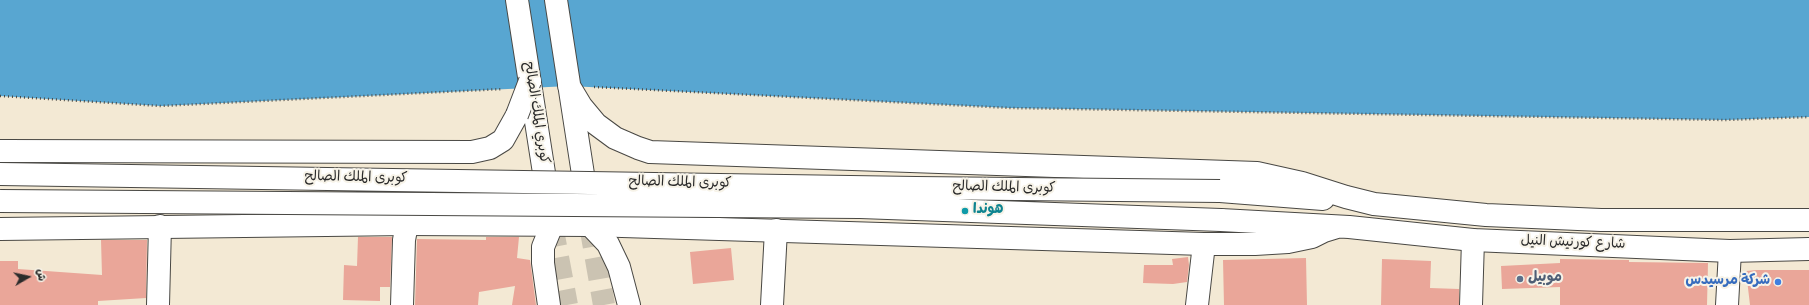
<!DOCTYPE html>
<meta charset="utf-8">
<style>
body{margin:0}
#map{position:relative;width:1809px;height:305px;overflow:hidden;background:#f3e9d4;font-family:Dekko,"Playpen Sans Arabic",sans-serif}
canvas{display:block}
.north{position:absolute;left:8px;top:257px;width:40px;height:40px;-webkit-text-stroke:3px #f7f3e8;paint-order:stroke;rotate:81deg;font-size:11px;font-weight:700;line-height:16px;text-align:center;color:#2b2b2b}
.north::after{content:'';display:block;margin:auto;width:14px;height:18px;background:#2b2b2b;clip-path:polygon(50% 0,100% 100%,50% 72%,0 100%)}
</style>
<div id="map">
<canvas width="1809" height="305"></canvas>
<div class="north">ش</div>
</div>
<script>
const ctx = document.querySelector('canvas').getContext('2d');
ctx.lineJoin = 'round';
function paint(path, color) { ctx.fillStyle = color; ctx.fill(path, 'evenodd'); }
const toPath = rows => new Path2D(rows.map(r => 'M' + r).join(''));
function strokePath(path, color, width, dash) { ctx.strokeStyle = color; ctx.lineWidth = width; ctx.lineCap = dash ? 'butt' : 'round'; ctx.setLineDash(dash || []); ctx.stroke(path); }
function write(font, color, halo, rows, align = 'center') {
  ctx.font = font + ' Dekko,"Playpen Sans Arabic",sans-serif'; ctx.lineWidth = 4; ctx.setLineDash([]); ctx.textBaseline = 'middle'; ctx.strokeStyle = halo; ctx.fillStyle = color; for (const [text, x, y, turn = 0] of rows) {
    ctx.save(); ctx.translate(x, y); ctx.rotate((+turn || 0) * Math.PI / 180); ctx.textAlign = isNaN(turn) ? turn : align; if (halo) ctx.strokeText(text, 0, 0); ctx.fillText(text, 0, 0); ctx.restore();
  }
}
const water = toPath([
 [0,0,1809,0,1809,117,1725,120,1010,108,569,86,161,106,0,96]
]);
const building = toPath([
 [358,237,392,237,390,287,380,287,380,301,343,300,344,265,357,266],
 [486,237,519,237,517,258,530,260,536,305,512,305,515,286,479,292,478,305,415,305,417,239,486,240],
 [101,240,147,240,146,298,98,301,98,305,0,305,0,261,18,261,18,269,102,275],
 [731,248,734,280,693,284,690,252],
 [1188,257,1189,265,1187,282,1173,284,1143,283,1144,265,1173,265,1172,259],
 [1306,258,1307,305,1224,305,1223,260],
 [1382,259,1431,261,1430,288,1459,289,1459,305,1381,305],
 [1560,259,1629,260,1629,262,1708,263,1707,305,1560,305,1560,287,1502,289,1501,266,1560,263],
 [1757,270,1809,270,1809,305,1750,305,1746,271]
]);
const highwayTunnel = toPath([
 [552,225,567,305],
 [590,225,604,305]
]);
const path = toPath([
 [594,87,1010,108,1725,120,1809,117],
 [0,96,161,106,503,89]
]);
const street = toPath([
 [590,225,608,244,619,267,629,305],
 [158,305,160,226],
 [402,305,404,240,407,224],
 [549,305,543,263,543,247,552,225],
 [772,305,776,230],
 [1197,305,1204,244],
 [1471,305,1473,240],
 [1727,305,1730,251]
]);
const highway = toPath([
 [517,0,552,224],
 [556,0,587,200],
 [569,86,581,106,596,124,615,138,638,148,650,152,1257,173,1302,183,1346,197,1374,204,1486,215,1601,220,1809,220],
 [0,151,472,152,490,148,503,140,517,115],
 [1220,191,1323,199],
 [1221,220,1349,227,1473,240,1730,251,1809,249],
 [0,229,407,224,590,225,1204,244,1255,244,1288,242,1312,237,1324,231,1337,227]
]);
const highwayBridge = toPath([
 [517,115,530,81],
 [0,174,916,188,1220,191],
 [0,201,860,207,1221,220]
]);
const markers = [
 [965,211,4,"#0f9aa8"],
 [1520,279,4,"#5c6f8a"],
 [1778,282,4,"#3f7fe0"]
];
const streetNames = [
 ["كوبري الملك الصالح",535,113,81],
 ["كوبرى الملك الصالح",356,179,1],
 ["كوبرى الملك الصالح",680,184,1],
 ["كوبرى الملك الصالح",1004,189,1],
 ["شارع كورنيش النيل",1573,244,2]
];
const cultureNames = [
 ["هوندا",973,211]
];
const serviceNames = [
 ["موبيل",1528,279]
];
const shopNames = [
 ["شركة مرسيدس",1770,282]
];
paint(water, '#58a6d1');
paint(building, '#eaa699');
strokePath(highwayTunnel, '#cbc3b2', 22, [22, 11]);
strokePath(street, '#494844', 24);
strokePath(highway, '#494844', 24);
strokePath(path, '#494844', 2.5, [1, 3]);
strokePath(street, '#fff', 22);
strokePath(highway, '#fff', 22);
strokePath(highwayBridge, '#494844', 24, []);
strokePath(highwayBridge, '#fff', 22);
for (const [x, y, r, color] of markers) { const dot = new Path2D(); dot.arc(x, y, r, 0, 2 * Math.PI); ctx.fillStyle = color; ctx.fill(dot); strokePath(dot, '#f7f3e8', 1.5); }
write('14px', '#2b2b2b', '#f7f3e8', streetNames);
write('bold 14px', '#0d838f', '#f7f3e8', cultureNames, 'left');
write('bold 14px', '#4e5e75', '#f7f3e8', serviceNames, 'left');
write('bold 14px', '#366cbe', '#f7f3e8', shopNames, 'right');
</script>
